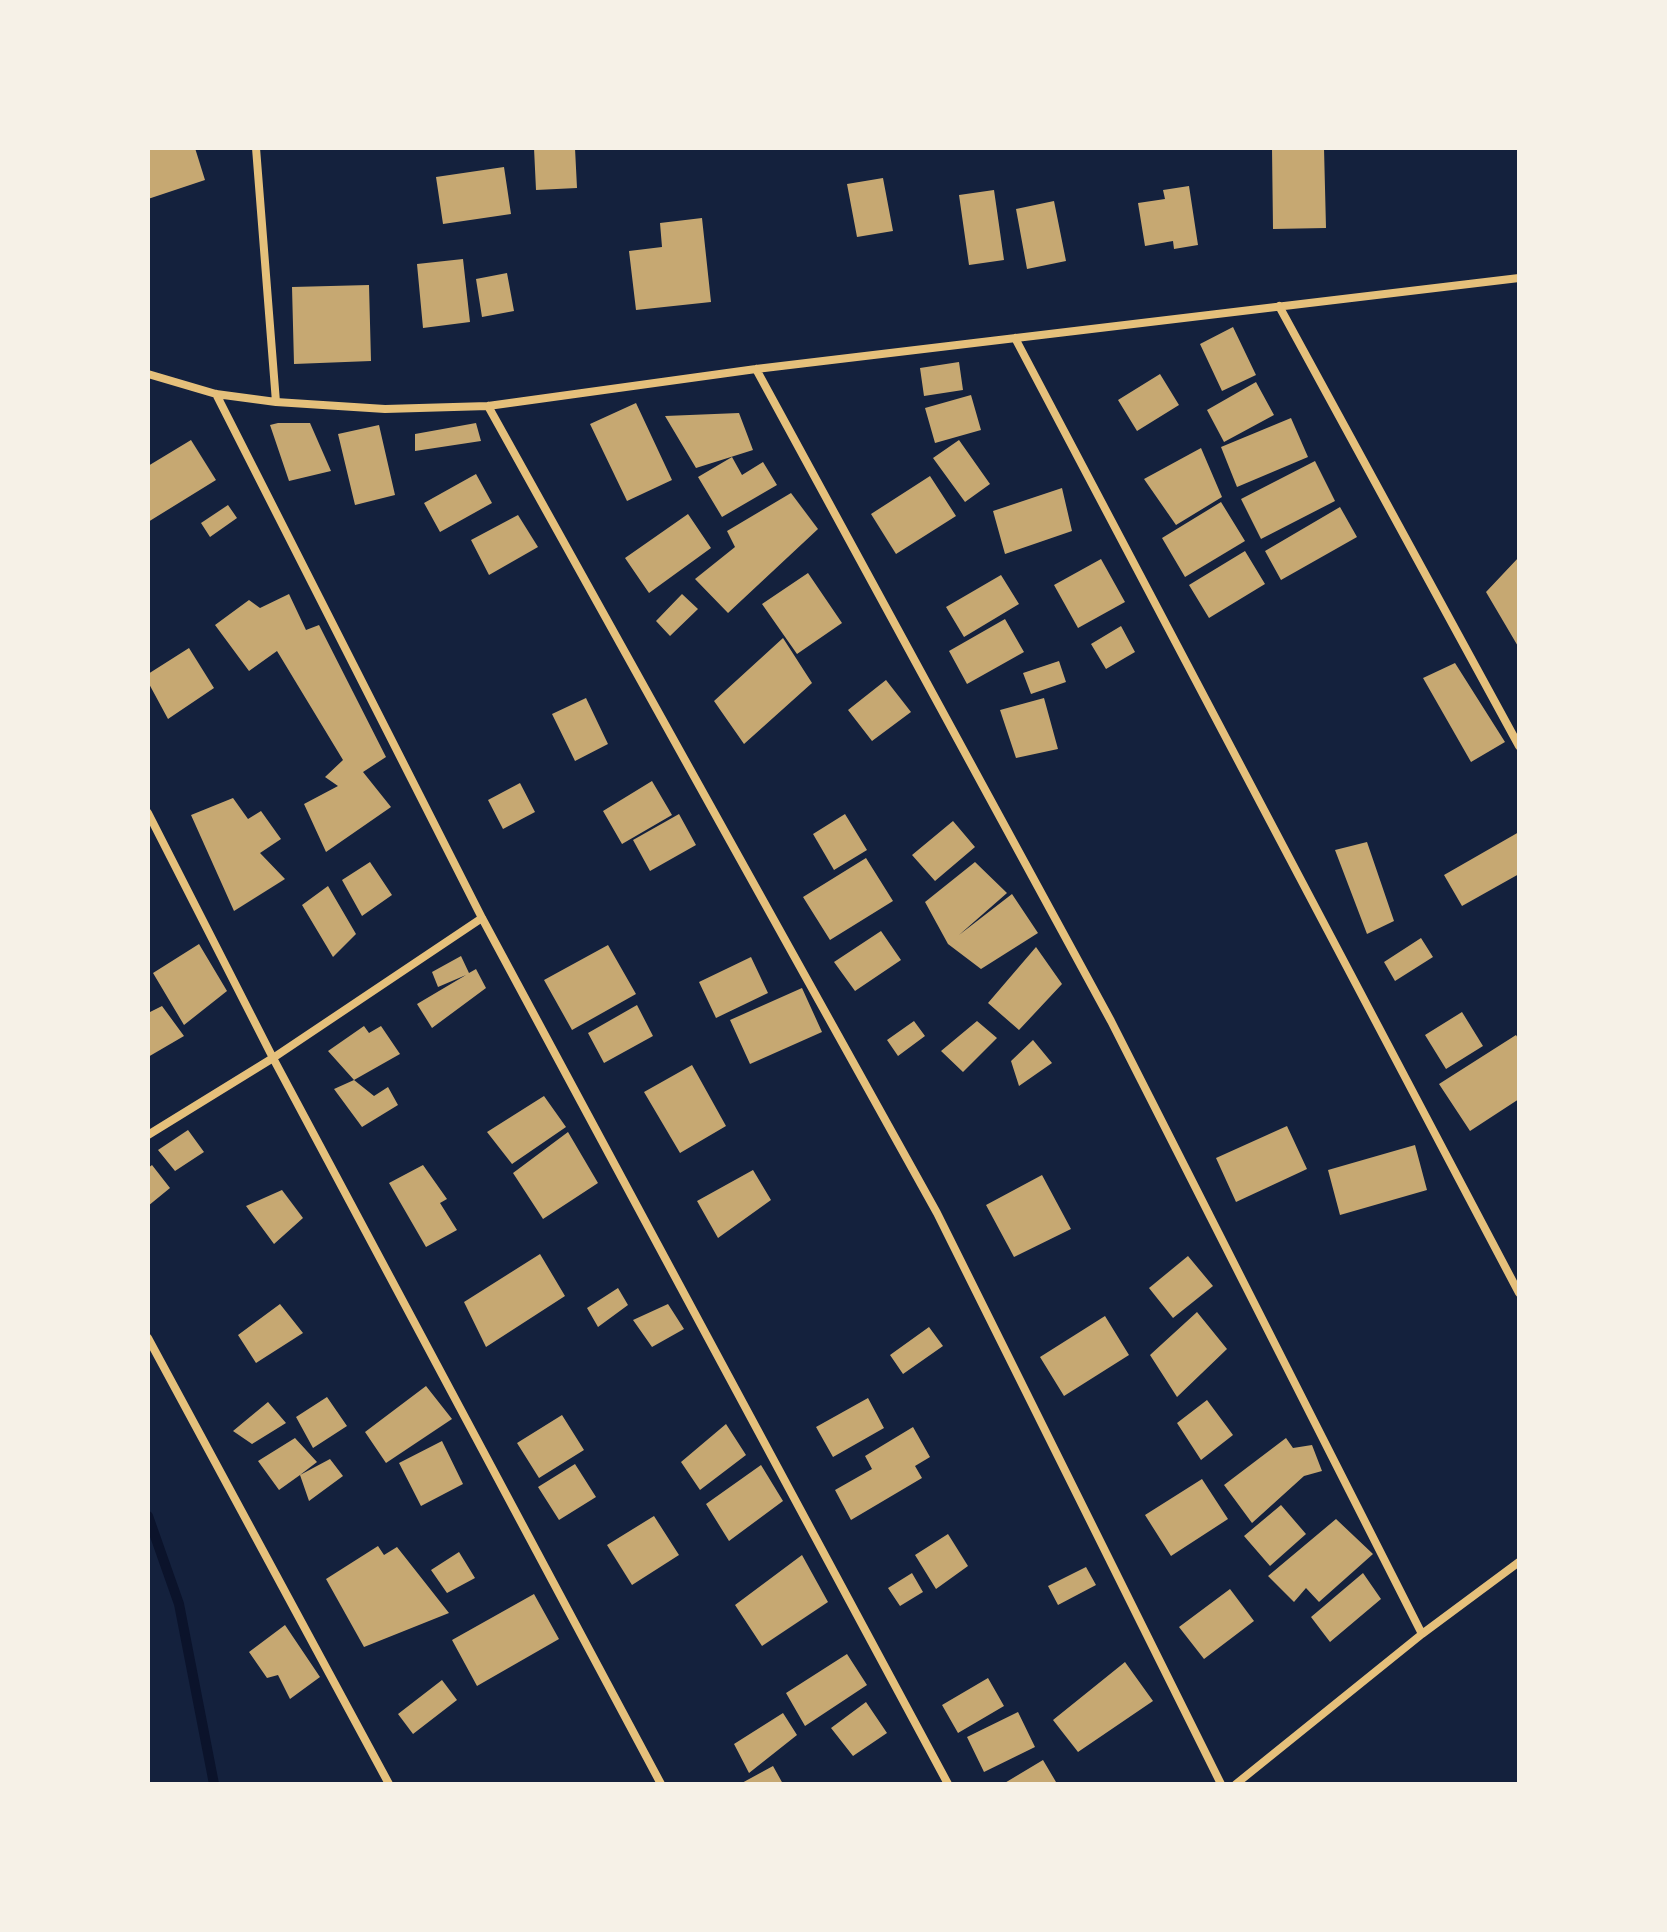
<!DOCTYPE html>
<style>
body{margin:0}
#map{position:relative;width:1667px;height:1932px;overflow:hidden;background:#14213d;font-family:Cabin,sans-serif}
canvas{display:block}
.frame{position:absolute;inset:0;border:150px solid #f6f1e7;pointer-events:none}
</style>
<div id="map">
<canvas width="1667" height="1932"></canvas>
<div class="frame"></div>
</div>
<script>
const ctx = document.querySelector('canvas').getContext('2d');
ctx.lineJoin = 'round';
const toPath = rows => new Path2D(rows.map(r => 'M' + r).join(''));
function strokePath(path, color, width, dash) { ctx.strokeStyle = color; ctx.lineWidth = width; ctx.lineCap = dash ? 'butt' : 'round'; ctx.setLineDash(dash || []); ctx.stroke(path); }
function paint(path, color) { ctx.fillStyle = color; ctx.fill(path, 'evenodd'); }
const stream = toPath([
 [148,1516,179,1604,214,1784]
]);
const building = toPath([
 [148,148,195,148,205,180,148,199],
 [534,148,575,148,577,188,536,190],
 [1272,148,1324,148,1326,228,1273,229],
 [504,167,511,214,443,224,436,177],
 [883,178,893,231,857,237,847,184],
 [1189,186,1198,245,1174,249,1173,241,1145,246,1138,203,1165,199,1163,190],
 [994,190,1004,260,969,265,959,195],
 [1054,201,1066,261,1027,269,1016,209],
 [702,218,711,302,636,310,629,251,662,247,660,223],
 [463,259,470,322,423,328,417,264],
 [507,273,514,311,482,317,476,279],
 [369,285,371,361,294,364,292,287],
 [1233,327,1256,375,1222,391,1200,344],
 [959,362,963,390,924,396,920,368],
 [1160,374,1179,405,1137,431,1118,400],
 [1256,382,1274,415,1224,442,1207,410],
 [971,395,981,430,935,443,925,408],
 [636,403,672,480,627,501,590,424],
 [739,413,753,450,696,468,665,416],
 [1291,418,1308,457,1237,487,1221,447],
 [278,423,310,423,331,471,289,481,270,425],
 [476,423,481,441,415,451,415,434],
 [379,425,395,495,355,505,338,434],
 [191,440,216,480,148,522,148,466],
 [959,440,990,484,965,502,933,458],
 [1201,448,1222,497,1176,525,1144,479],
 [732,457,742,475,763,462,777,485,722,517,698,477],
 [1315,461,1335,501,1261,539,1241,499],
 [476,474,492,503,440,532,424,503],
 [930,476,956,516,896,554,871,514],
 [1062,488,1072,531,1005,554,993,511],
 [791,493,818,529,728,613,695,579,735,547,727,531],
 [1221,502,1245,541,1185,577,1162,538],
 [228,505,237,518,210,537,201,523],
 [1340,507,1357,537,1281,580,1265,551],
 [688,514,711,548,649,593,625,558],
 [518,515,538,547,489,575,471,540],
 [1245,551,1265,584,1209,618,1189,585],
 [1519,557,1519,648,1486,592],
 [1101,559,1125,602,1078,628,1054,585],
 [808,573,842,623,797,654,762,604],
 [1001,575,1019,604,964,637,946,607],
 [289,594,306,630,319,625,386,757,363,772,391,807,326,852,304,804,338,786,325,777,343,760,277,651,249,671,215,625,249,600,260,608],
 [682,594,698,609,670,636,656,621],
 [1005,619,1024,652,967,684,949,651],
 [1121,626,1135,652,1106,669,1091,644],
 [783,638,812,683,744,744,714,701],
 [189,648,214,688,168,719,148,682,148,674],
 [1059,661,1066,682,1031,694,1023,673],
 [1455,663,1505,742,1471,762,1423,678],
 [886,680,911,712,872,741,848,710],
 [586,698,608,744,575,761,552,714],
 [1044,698,1058,749,1016,758,1000,710],
 [652,781,672,815,622,844,603,811],
 [520,783,535,812,503,829,488,800],
 [233,798,248,819,261,811,281,839,260,853,285,879,234,911,191,815],
 [679,814,696,845,650,871,633,840],
 [845,814,867,850,834,870,813,834],
 [953,821,975,847,935,881,912,855],
 [1519,832,1519,874,1462,906,1444,875],
 [1367,842,1394,921,1367,934,1335,850],
 [866,858,893,901,830,940,803,897],
 [370,862,392,895,362,916,342,880],
 [975,862,1007,893,959,935,1012,894,1038,933,981,969,948,944,925,902],
 [328,886,356,934,333,957,302,905],
 [881,931,901,960,855,991,834,962],
 [1421,938,1433,957,1395,981,1384,962],
 [199,944,227,991,184,1025,153,973],
 [608,945,636,994,572,1030,544,980],
 [1036,947,1062,984,1019,1030,988,1003],
 [461,956,469,973,476,969,486,988,432,1028,417,1004,466,975,438,987,432,972],
 [751,957,768,993,716,1018,699,982],
 [802,988,822,1032,750,1064,730,1020],
 [637,1005,653,1036,604,1063,588,1033],
 [162,1006,184,1036,148,1057,148,1013],
 [1462,1012,1483,1046,1446,1069,1425,1035],
 [914,1021,925,1036,898,1056,887,1040],
 [977,1021,997,1038,963,1072,941,1051],
 [364,1026,369,1033,381,1026,400,1054,354,1080,328,1051],
 [1516,1035,1519,1040,1519,1099,1470,1131,1439,1084],
 [1033,1040,1052,1063,1019,1086,1011,1061],
 [692,1065,726,1126,680,1153,644,1092],
 [354,1080,374,1096,388,1087,398,1105,362,1127,334,1089],
 [544,1096,566,1127,512,1164,487,1132],
 [1287,1126,1307,1169,1236,1202,1216,1158],
 [188,1130,204,1152,175,1171,158,1150],
 [568,1132,598,1183,543,1219,513,1173],
 [1415,1145,1427,1190,1340,1215,1328,1170],
 [152,1165,170,1188,148,1206,148,1168],
 [423,1165,447,1199,440,1203,457,1230,426,1247,389,1183],
 [753,1170,771,1200,718,1238,697,1201],
 [1042,1175,1071,1229,1014,1257,986,1205],
 [282,1190,303,1218,274,1244,246,1206],
 [540,1254,565,1296,486,1347,464,1302],
 [1188,1256,1213,1286,1173,1318,1149,1288],
 [618,1288,628,1305,598,1327,587,1308],
 [280,1304,303,1333,256,1363,238,1335],
 [668,1304,684,1329,652,1347,633,1320],
 [1197,1312,1227,1349,1177,1397,1150,1355],
 [1105,1316,1129,1355,1064,1396,1040,1357],
 [929,1327,943,1346,903,1374,890,1355],
 [426,1386,452,1419,386,1463,365,1432],
 [327,1397,347,1426,313,1448,296,1417],
 [868,1398,884,1428,833,1457,816,1427],
 [1207,1400,1233,1435,1201,1460,1177,1423],
 [268,1402,286,1423,252,1444,233,1431],
 [562,1415,584,1450,539,1478,517,1443],
 [726,1424,746,1455,700,1490,681,1462],
 [913,1427,930,1457,915,1466,922,1478,851,1520,835,1490,872,1469,865,1456],
 [295,1438,317,1462,300,1475,330,1459,343,1476,309,1501,300,1475,279,1490,258,1461],
 [1286,1438,1293,1448,1312,1445,1322,1471,1304,1476,1252,1523,1224,1485],
 [442,1441,463,1484,421,1506,399,1463],
 [575,1464,596,1497,559,1520,538,1487],
 [761,1465,783,1501,729,1541,706,1504],
 [1202,1479,1228,1519,1171,1556,1145,1515],
 [1281,1505,1306,1534,1270,1566,1244,1536],
 [654,1516,679,1555,632,1585,607,1545],
 [1336,1519,1373,1554,1319,1602,1306,1588,1294,1602,1268,1576],
 [948,1534,968,1566,936,1589,915,1555],
 [378,1546,384,1555,397,1547,449,1613,364,1647,326,1579],
 [459,1552,475,1578,447,1593,431,1570],
 [802,1555,828,1602,762,1646,735,1605],
 [1086,1567,1096,1585,1058,1605,1048,1586],
 [912,1573,923,1592,900,1606,888,1588],
 [1363,1573,1381,1599,1330,1642,1311,1617],
 [1230,1589,1254,1621,1204,1659,1179,1627],
 [534,1594,559,1639,477,1686,452,1640],
 [285,1625,320,1677,290,1699,278,1675,267,1678,249,1652],
 [847,1654,867,1685,805,1726,786,1693],
 [1125,1662,1153,1701,1078,1752,1053,1720],
 [988,1678,1004,1706,958,1733,942,1705],
 [442,1680,457,1700,413,1734,398,1714],
 [866,1702,887,1733,853,1756,831,1728],
 [1018,1712,1035,1747,984,1772,967,1737],
 [783,1713,797,1735,749,1773,734,1744],
 [1043,1760,1056,1782,1003,1784],
 [773,1766,783,1784,740,1784]
]);
const minor = toPath([
 [256,148,276,402],
 [1279,306,1519,746],
 [1015,338,1519,1293],
 [756,369,1111,1021,1422,1634],
 [148,374,216,394,276,402,385,409,488,406,756,369,1519,278],
 [216,394,482,918,948,1784],
 [488,406,937,1213,1221,1784],
 [148,813,273,1058,661,1784],
 [148,1135,273,1058,482,918],
 [148,1338,389,1784],
 [1236,1784,1422,1634,1519,1562]
]);
strokePath(stream, '#0b132b', 10);
paint(building, '#c6a872');
strokePath(minor, '#e5c07b', 8);
</script>
